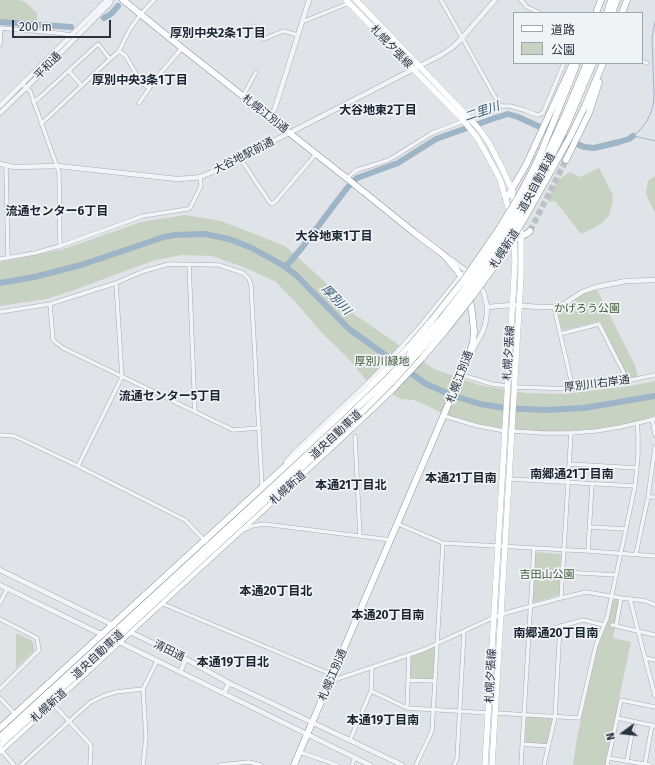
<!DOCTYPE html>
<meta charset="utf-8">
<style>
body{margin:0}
#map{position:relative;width:655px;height:765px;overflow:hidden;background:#e0e4e8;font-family:"Fira Sans","Noto Sans JP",sans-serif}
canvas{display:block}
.legend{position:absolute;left:513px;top:12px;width:130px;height:52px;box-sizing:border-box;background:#eff3f6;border:1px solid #a0a6ad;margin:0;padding:5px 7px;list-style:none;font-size:12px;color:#2a333f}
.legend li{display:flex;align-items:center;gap:8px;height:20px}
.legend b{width:20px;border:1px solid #a0a6ad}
.north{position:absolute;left:603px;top:713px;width:40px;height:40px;-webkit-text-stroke:3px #eff3f6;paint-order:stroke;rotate:255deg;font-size:11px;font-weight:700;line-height:16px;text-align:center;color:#2a333f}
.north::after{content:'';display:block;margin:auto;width:14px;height:18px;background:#2a333f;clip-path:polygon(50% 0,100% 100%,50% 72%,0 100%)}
.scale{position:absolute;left:12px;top:20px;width:99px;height:18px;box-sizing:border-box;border:2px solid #2a333f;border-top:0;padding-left:5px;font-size:12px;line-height:14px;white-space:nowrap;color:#2a333f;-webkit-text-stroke:3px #eff3f6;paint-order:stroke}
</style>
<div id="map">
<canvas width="655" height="765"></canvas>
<ul class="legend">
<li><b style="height:5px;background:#fff"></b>道路</li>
<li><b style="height:11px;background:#c7d2c2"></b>公園</li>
</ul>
<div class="north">N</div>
<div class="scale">200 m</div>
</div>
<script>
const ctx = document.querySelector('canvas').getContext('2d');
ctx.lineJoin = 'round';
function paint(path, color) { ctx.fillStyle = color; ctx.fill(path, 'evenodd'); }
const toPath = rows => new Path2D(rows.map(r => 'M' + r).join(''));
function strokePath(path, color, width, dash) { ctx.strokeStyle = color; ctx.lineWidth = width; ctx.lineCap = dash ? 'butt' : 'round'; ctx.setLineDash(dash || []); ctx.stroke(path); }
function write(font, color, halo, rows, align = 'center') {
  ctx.font = font + ' "Fira Sans","Noto Sans JP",sans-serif'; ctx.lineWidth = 3.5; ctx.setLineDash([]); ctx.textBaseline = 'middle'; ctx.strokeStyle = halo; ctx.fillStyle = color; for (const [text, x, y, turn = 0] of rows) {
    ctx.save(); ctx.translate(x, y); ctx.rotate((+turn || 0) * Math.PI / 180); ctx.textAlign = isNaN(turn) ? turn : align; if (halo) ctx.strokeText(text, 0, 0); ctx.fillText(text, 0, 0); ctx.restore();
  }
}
const green = toPath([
 [0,0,19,0,25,2,37,13,37,23,0,22],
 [599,168,613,195,612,196,613,200,611,209,609,215,603,222,597,226,581,234,556,202,554,201,549,202,548,198,558,180,570,172,580,177],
 [655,176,655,213,648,199,646,192,648,181],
 [185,215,221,221,285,246,324,281,351,312,434,369,479,385,526,393,564,394,630,386,655,381,655,416,632,423,595,429,562,431,527,431,496,428,474,424,447,416,434,409,414,400,401,399,365,379,348,358,322,333,298,305,276,282,246,268,212,256,181,255,152,261,77,289,46,299,0,306,0,262,64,249,141,222],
 [597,290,635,365,638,377,628,379,600,321,563,330,562,329,557,310,558,309,568,305,579,296,585,293],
 [535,552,561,554,559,595,532,603],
 [612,599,621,600,613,638,631,642,605,765,573,765,577,738,597,645],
 [16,633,31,640,34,645,34,651,33,652,16,668],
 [433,648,435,649,433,678,432,680,411,679,410,677,411,658,412,656],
 [527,717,551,718,552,720,547,743,546,744,526,743,525,741,526,718]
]);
const stream = toPath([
 [633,136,639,131,647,121,651,112,653,106,654,96,652,37,655,22],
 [634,136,655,141]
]);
const river = toPath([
 [104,18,111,14,118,6],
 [0,22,71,27],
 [284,266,287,265,301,249,347,188,357,178,398,163,436,139,495,118,508,114,518,117,584,147,594,148,619,142,629,139,633,136],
 [0,283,34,277,81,265,164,237,175,235,205,234,229,239,252,248,284,266,296,275,349,329,395,362],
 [405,369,426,384,454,396,480,404,505,408,545,410,584,408,655,396]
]);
const trunkTunnel = toPath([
 [530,231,566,160]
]);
const minor = toPath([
 [441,0,499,104,501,106,510,106,524,110,537,115,541,114,543,113,564,63],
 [521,0,527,7,540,13],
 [302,22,349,3],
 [254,26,264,39,283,31,298,35],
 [0,28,57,33,72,35,73,36],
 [0,45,1,28],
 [119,51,126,56,141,83,149,88],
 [642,61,647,63],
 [69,71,82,86],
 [22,84,30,91,59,172,60,246],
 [243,96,256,72],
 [33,102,39,98,98,44,110,59],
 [139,103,158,76,182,48],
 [41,124,110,59,116,54,119,51,130,29,140,15,154,0],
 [240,158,270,203,272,204,275,202,316,154],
 [6,166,8,258],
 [347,178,353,173,357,170,386,161,394,157,432,133,464,121],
 [0,259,35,253,60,246,143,216,188,209,190,208,201,186,200,177],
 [189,264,195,412],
 [50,304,53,340,63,348,233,430,260,428],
 [554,307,573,389],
 [0,312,50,304,116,283,144,271,169,264,219,265,243,273,249,279,251,285,262,487],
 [560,334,599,324,623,371,626,381],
 [462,375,492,384,507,386],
 [514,387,573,389,626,381,655,375],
 [444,416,478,426,505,431],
 [652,419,655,435],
 [512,431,543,433,571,433,596,431,620,427,655,419],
 [0,435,14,436,21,439,78,466,185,520,210,546],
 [355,436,360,536],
 [569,464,637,468],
 [78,466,122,377,116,283],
 [509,479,635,486],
 [648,497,655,497],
 [398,524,443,543,588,551,655,556],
 [590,527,626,529],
 [244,530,252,526,264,524,391,540],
 [588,551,592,484],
 [636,554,648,497,655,447],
 [563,572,616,575],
 [561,598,571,433],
 [630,599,646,601,655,605],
 [0,603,7,589],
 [161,603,333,675],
 [0,619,37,638,39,650,0,689],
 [612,625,655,635],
 [616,626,621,598],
 [529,635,583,620,604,625],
 [645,658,655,696],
 [408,680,435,681],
 [331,681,423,650,490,619,506,613,561,598,586,592,621,598,630,599,645,658,655,660],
 [371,691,407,708,489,713],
 [0,698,15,714],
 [52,703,90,744,91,748,90,765],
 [407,708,409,655],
 [496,713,579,718,596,645,607,618,635,486,638,456,638,434,637,423],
 [617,718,655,726],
 [350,740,371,691,372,667],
 [522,744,548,746],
 [1,750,14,765],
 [300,752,337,765],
 [608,758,650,765],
 [627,761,634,722],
 [645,764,652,725],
 [21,765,86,706,91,702,103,696,116,692,143,689],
 [143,765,146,737,143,689,157,661],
 [220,765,249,762,261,765],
 [352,765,355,757],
 [416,765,432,731,443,543],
 [454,765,457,759,464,631],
 [521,765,534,548],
 [544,765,555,717,560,626],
 [607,765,621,700,655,707]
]);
const tertiary = toPath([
 [0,106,107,0],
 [0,113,26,88,110,3,111,0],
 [270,118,275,108,309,0],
 [0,164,14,167,58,166,177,179,193,178,200,177,210,173,299,128,441,55,453,47,462,38,495,0],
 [446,257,452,260,469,273],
 [487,307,512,305,539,307,554,307,564,304,582,292,596,287,626,281,655,280],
 [473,350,482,333,485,325,487,313,487,307,484,293,478,284],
 [286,462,294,453,371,380,420,327,461,276,466,273,470,274],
 [0,570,115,626],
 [0,585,105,636],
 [128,631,186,659,229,683,402,765],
 [117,641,370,765],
 [180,672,186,659],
 [224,693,229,683]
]);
const primary = toPath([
 [346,0,464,121,478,139,500,179,510,214],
 [356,0,467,116,480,130,489,143,501,166,512,190,515,206],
 [485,765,515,262,514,236],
 [492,765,521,275,521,235,519,224]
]);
const trunk = toPath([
 [123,0,182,48,349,180,416,234,436,249,445,256,455,268,461,276,465,285],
 [596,13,601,0],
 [622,13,627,0],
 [566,160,589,113,599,82],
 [519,196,535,166,542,150,576,66],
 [506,199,526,165,573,63],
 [524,219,570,137,585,106,603,63],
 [515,239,528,233,530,231],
 [0,728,365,393,408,348],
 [0,751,339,440,394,388,423,357],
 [294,765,469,356,473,342,474,331,472,312,469,295]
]);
const motorway = toPath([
 [607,13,611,0],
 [612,13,617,0],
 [521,204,548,152,566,113,587,63],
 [522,212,543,174,565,129,593,63]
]);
const trunkBridge = toPath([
 [408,348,432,320,463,281,497,232,519,196],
 [423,357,446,330,472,297,499,260,524,219]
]);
const motorwayBridge = toPath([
 [0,737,279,481,336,428,387,379,408,356,442,318,465,288,501,235,521,204],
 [0,745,288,480,362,412,392,382,445,323,477,281,506,238,522,212]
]);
const streetNames = [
 ["札幌夕張線",391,47,46],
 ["平和通",48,66,-46],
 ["札幌江別通",265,114,38],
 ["大谷地駅前通",244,156,-27],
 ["道央自動車道",537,183,-62],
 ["札幌新道",505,249,-57],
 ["札幌夕張線",509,353,-86],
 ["札幌江別通",460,377,-69],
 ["厚別川右岸通",597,384,-7],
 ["道央自動車道",336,435,-43],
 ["札幌新道",288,488,-42],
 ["清田通",169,651,26],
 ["道央自動車道",98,655,-43],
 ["札幌江別通",333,675,-67],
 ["札幌夕張線",491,676,-87],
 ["札幌新道",49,706,-42]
];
const parkNames = [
 ["かげろう公園",587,309],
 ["厚別川緑地",382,362],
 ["吉田山公園",547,575]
];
const neighbourhoodNames = [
 ["厚別中央2条1丁目",218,34],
 ["厚別中央3条1丁目",140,81],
 ["大谷地東2丁目",378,111],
 ["流通センター6丁目",57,212],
 ["大谷地東1丁目",334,237],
 ["流通センター5丁目",170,397],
 ["南郷通21丁目南",572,475],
 ["本通21丁目南",461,479],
 ["本通21丁目北",351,486],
 ["本通20丁目北",276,592],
 ["本通20丁目南",388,616],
 ["南郷通20丁目南",556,634],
 ["本通19丁目北",233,663],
 ["本通19丁目南",383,721]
];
const waterNames = [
 ["二里川",482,112,-19],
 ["厚別川",336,300,46]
];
paint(green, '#c7d2c2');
strokePath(stream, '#9db5c6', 1);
strokePath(river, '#9db5c6', 6);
strokePath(trunkTunnel, '#bcc1c6', 6, [6, 3]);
strokePath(minor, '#a6abb2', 4.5);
strokePath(tertiary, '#a6abb2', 5.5);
strokePath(primary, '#a0aab3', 6);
strokePath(trunk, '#88939e', 7);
strokePath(motorway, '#88939e', 7);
strokePath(minor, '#f3f4f7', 3.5);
strokePath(tertiary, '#f3f4f7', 4.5);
strokePath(primary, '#fff', 5.5);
strokePath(trunk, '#fff', 6);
strokePath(motorway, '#fff', 6);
strokePath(trunkBridge, '#88939e', 7, []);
strokePath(motorwayBridge, '#88939e', 7, []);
strokePath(trunkBridge, '#fff', 6);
strokePath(motorwayBridge, '#fff', 6);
write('11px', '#2a333f', '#eff3f6', streetNames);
write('11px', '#425a38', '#eff3f6', parkNames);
write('bold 12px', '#1c2430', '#eff3f6', neighbourhoodNames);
write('italic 12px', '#365670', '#eff3f6', waterNames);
</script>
